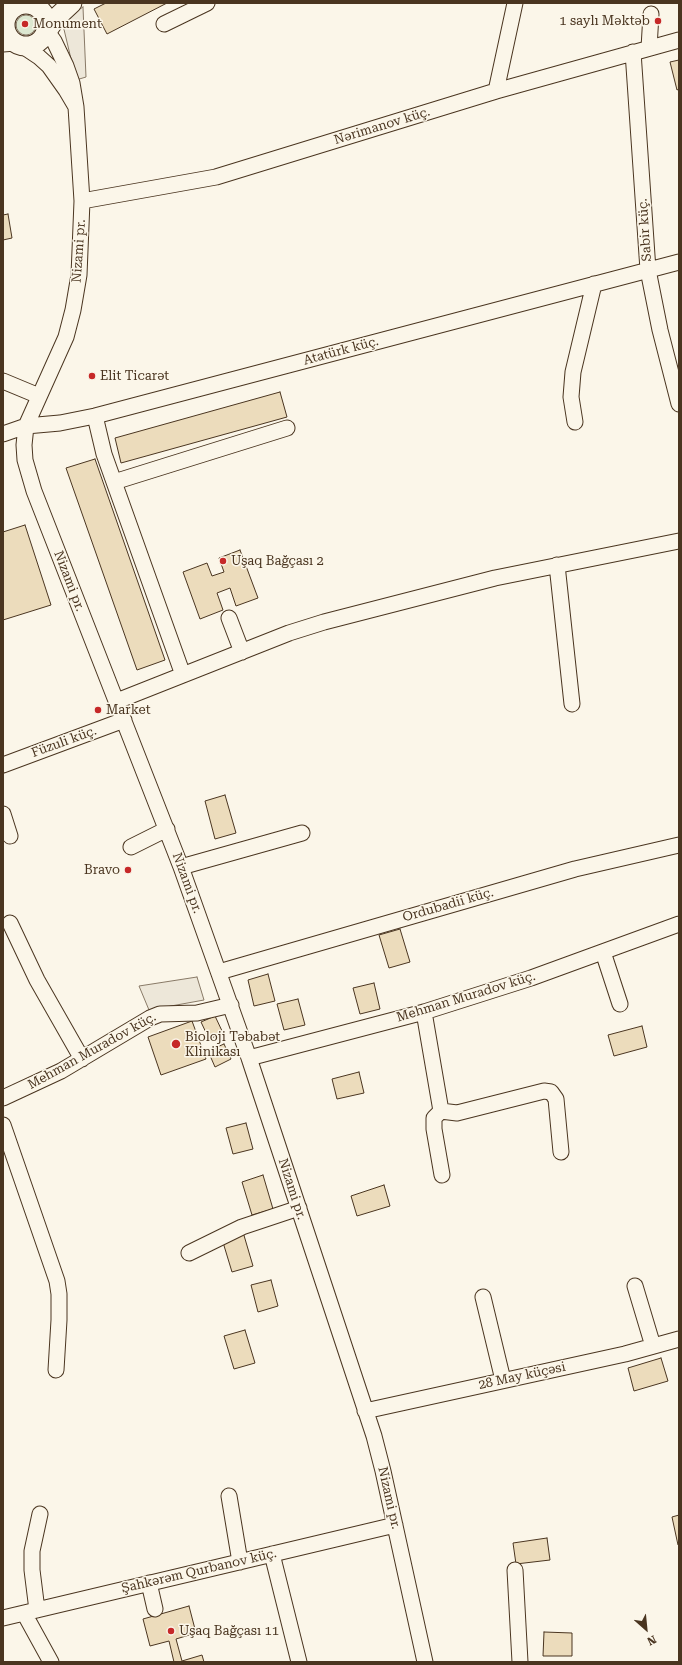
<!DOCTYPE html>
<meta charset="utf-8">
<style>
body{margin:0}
#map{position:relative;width:682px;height:1665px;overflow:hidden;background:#fbf6e9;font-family:"Roboto Serif",serif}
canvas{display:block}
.frame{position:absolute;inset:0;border:4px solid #4a3520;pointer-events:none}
.north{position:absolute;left:626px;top:1609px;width:40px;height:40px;-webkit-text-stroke:3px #fbf6e9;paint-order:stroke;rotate:153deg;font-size:11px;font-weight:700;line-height:16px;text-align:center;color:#4a3520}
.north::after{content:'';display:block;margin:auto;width:14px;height:18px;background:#4a3520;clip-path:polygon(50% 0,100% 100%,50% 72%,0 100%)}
</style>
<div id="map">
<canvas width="682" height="1665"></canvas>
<div class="frame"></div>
<div class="north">N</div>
</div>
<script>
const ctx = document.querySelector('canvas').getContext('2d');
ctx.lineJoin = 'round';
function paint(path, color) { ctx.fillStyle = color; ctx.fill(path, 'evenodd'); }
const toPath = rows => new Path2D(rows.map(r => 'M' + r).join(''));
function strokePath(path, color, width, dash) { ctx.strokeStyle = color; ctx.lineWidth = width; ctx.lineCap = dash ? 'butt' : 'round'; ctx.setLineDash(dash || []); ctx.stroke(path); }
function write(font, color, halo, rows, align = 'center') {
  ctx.font = font + ' "Roboto Serif",serif'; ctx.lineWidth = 3; ctx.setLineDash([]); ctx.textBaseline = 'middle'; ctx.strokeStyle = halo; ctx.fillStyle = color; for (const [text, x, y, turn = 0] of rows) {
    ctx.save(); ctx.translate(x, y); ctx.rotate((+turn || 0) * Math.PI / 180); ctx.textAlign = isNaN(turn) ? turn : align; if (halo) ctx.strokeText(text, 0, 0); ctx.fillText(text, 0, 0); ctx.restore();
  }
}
const green = toPath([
 '16 25a10 10 0 1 1 20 0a10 10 0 1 1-20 0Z'
]);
const parking = toPath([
 [83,7,86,77,76,80,62,21,83,7],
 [197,977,204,1000,149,1010,139,986,197,977]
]);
const building = toPath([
 [106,3,167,3,107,34,94,9,106,3],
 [679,60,679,89,677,90,670,62,679,60],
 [8,214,12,238,3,240,3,215,8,214],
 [280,392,287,417,121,463,115,438,280,392],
 [95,459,165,660,137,670,66,468,95,459],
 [25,525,51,605,3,620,3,532,25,525],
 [240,550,258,598,236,606,230,588,217,593,223,610,200,619,183,572,207,563,212,576,224,572,219,558,240,550],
 [225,795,236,833,215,839,205,801,225,795],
 [400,929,410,962,389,968,379,935,400,929],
 [268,974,275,1001,254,1006,248,980,268,974],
 [374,983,380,1009,360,1014,353,988,374,983],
 [298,999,305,1025,284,1030,277,1004,298,999],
 [215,1016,223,1033,209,1039,201,1022,215,1016],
 [192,1021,206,1059,161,1075,148,1037,192,1021],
 [642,1026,647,1047,614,1056,608,1035,642,1026],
 [224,1044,231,1059,215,1067,208,1051,224,1044],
 [359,1072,364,1093,337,1099,332,1079,359,1072],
 [246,1123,253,1149,233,1154,226,1128,246,1123],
 [263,1175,273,1209,252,1215,242,1182,263,1175],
 [384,1185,390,1206,357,1216,351,1196,384,1185],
 [243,1232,253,1266,232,1272,222,1239,243,1232],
 [271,1280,278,1306,258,1312,251,1285,271,1280],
 [245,1330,255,1363,234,1369,224,1336,245,1330],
 [661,1358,668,1381,634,1391,628,1368,661,1358],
 [679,1515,679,1544,678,1545,672,1517,679,1515],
 [547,1538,550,1560,516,1564,513,1543,547,1538],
 [189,1606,196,1633,176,1639,182,1661,202,1655,204,1662,174,1662,169,1641,150,1646,143,1619,189,1606],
 [544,1632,572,1633,572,1656,543,1656,544,1632]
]);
const minor = toPath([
 [3,24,6,19],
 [164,24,207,3],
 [3,44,15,43],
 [21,45,39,57,49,66,66,90,76,107,72,83,66,66,54,41,47,31],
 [649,48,651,14],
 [633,52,648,270,660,330,679,404],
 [496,91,515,3],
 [76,107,82,201,79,275,73,310,66,337,26,426,24,445,25,460,34,491,181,867,249,1058,374,1436,383,1471,425,1662],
 [82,201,216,177,496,91,679,40],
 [3,381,39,396],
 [95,416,104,454,183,675],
 [575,422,571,397,573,372,594,284],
 [3,434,26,426,60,423,95,416,679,262],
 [114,482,287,428],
 [557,565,572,704],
 [229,618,242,652],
 [117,701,289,633,324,622,495,578,679,541],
 [3,765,124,720],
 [3,814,10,836],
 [131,847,167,829],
 [181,867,302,833],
 [10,923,37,980,82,1059],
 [603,952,620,1004],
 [219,972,575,869,679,845],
 [424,1012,441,1111,434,1118,434,1129,442,1175],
 [249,1058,424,1012,531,978,679,924],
 [3,1098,61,1071,150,1018,160,1014,197,1013,231,1005],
 [441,1111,457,1113,544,1091,551,1092,556,1099,561,1152],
 [3,1125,57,1281,59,1294,59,1320,56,1370],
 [189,1253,242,1227,299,1208],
 [635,1286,653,1346],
 [483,1297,503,1380],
 [365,1411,625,1354,679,1339],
 [229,1496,240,1562],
 [272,1554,299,1662],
 [515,1570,520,1662],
 [149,1583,155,1609],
 [37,1610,32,1570,32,1551,40,1514],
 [24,1613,51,1662],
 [3,1618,395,1525]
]);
const major = toPath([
 '5 25a21 21 0 1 1 42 0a21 21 0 1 1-42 0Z',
 [47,31,57,17,72,3]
]);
const markers = [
 [658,21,4,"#c62828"],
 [25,24,4,"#c62828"],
 [92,376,4,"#c62828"],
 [223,561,4,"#c62828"],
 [98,710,4,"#c62828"],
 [128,870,4,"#c62828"],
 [176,1044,5,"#c62828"],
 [171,1631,4,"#c62828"]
];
const poiNames = [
 ["1 saylı Məktəb",650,21,"right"],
 ["Monument",33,24],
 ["Elit Ticarət",100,376],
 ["Uşaq Bağçası 2",231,561],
 ["Market",106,710],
 ["Bravo",120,870,"right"],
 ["Bioloji Təbabət",185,1037],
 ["Klinikası",185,1052],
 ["Uşaq Bağçası 11",179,1631]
];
const streetNames = [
 ["Nərimanov küç.",382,126,-17],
 ["Sabir küç.",645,230,-94],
 ["Nizami pr.",79,251,-86],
 ["Atatürk küç.",341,351,-15],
 ["Nizami pr.",69,581,69],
 ["Füzuli küç.",64,742,-20],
 ["Nizami pr.",187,883,70],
 ["Ordubadii küç.",448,905,-16],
 ["Mehman Muradov küç.",466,997,-17],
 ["Mehman Muradov küç.",92,1051,-29],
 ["Nizami pr.",292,1189,72],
 ["28 May küçəsi",522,1376,-12],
 ["Nizami pr.",389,1498,77],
 ["Şahkərəm Qurbanov küç.",199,1571,-13]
];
paint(green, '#dce7d0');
strokePath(green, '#887966', 1);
paint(parking, '#ede7d9');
strokePath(parking, '#887966', 1);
paint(building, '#ecdcbc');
strokePath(building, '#4a3520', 1);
strokePath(minor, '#4a3520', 17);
strokePath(major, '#4a3520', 21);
strokePath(minor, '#fbf6e9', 15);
strokePath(major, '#fbf6e9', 19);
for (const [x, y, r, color] of markers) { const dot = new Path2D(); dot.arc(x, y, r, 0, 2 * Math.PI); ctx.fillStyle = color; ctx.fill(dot); strokePath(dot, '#fbf6e9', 1.5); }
write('13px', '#4a3520', '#fbf6e9', poiNames, 'left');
write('13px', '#4a3520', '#fbf6e9', streetNames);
</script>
